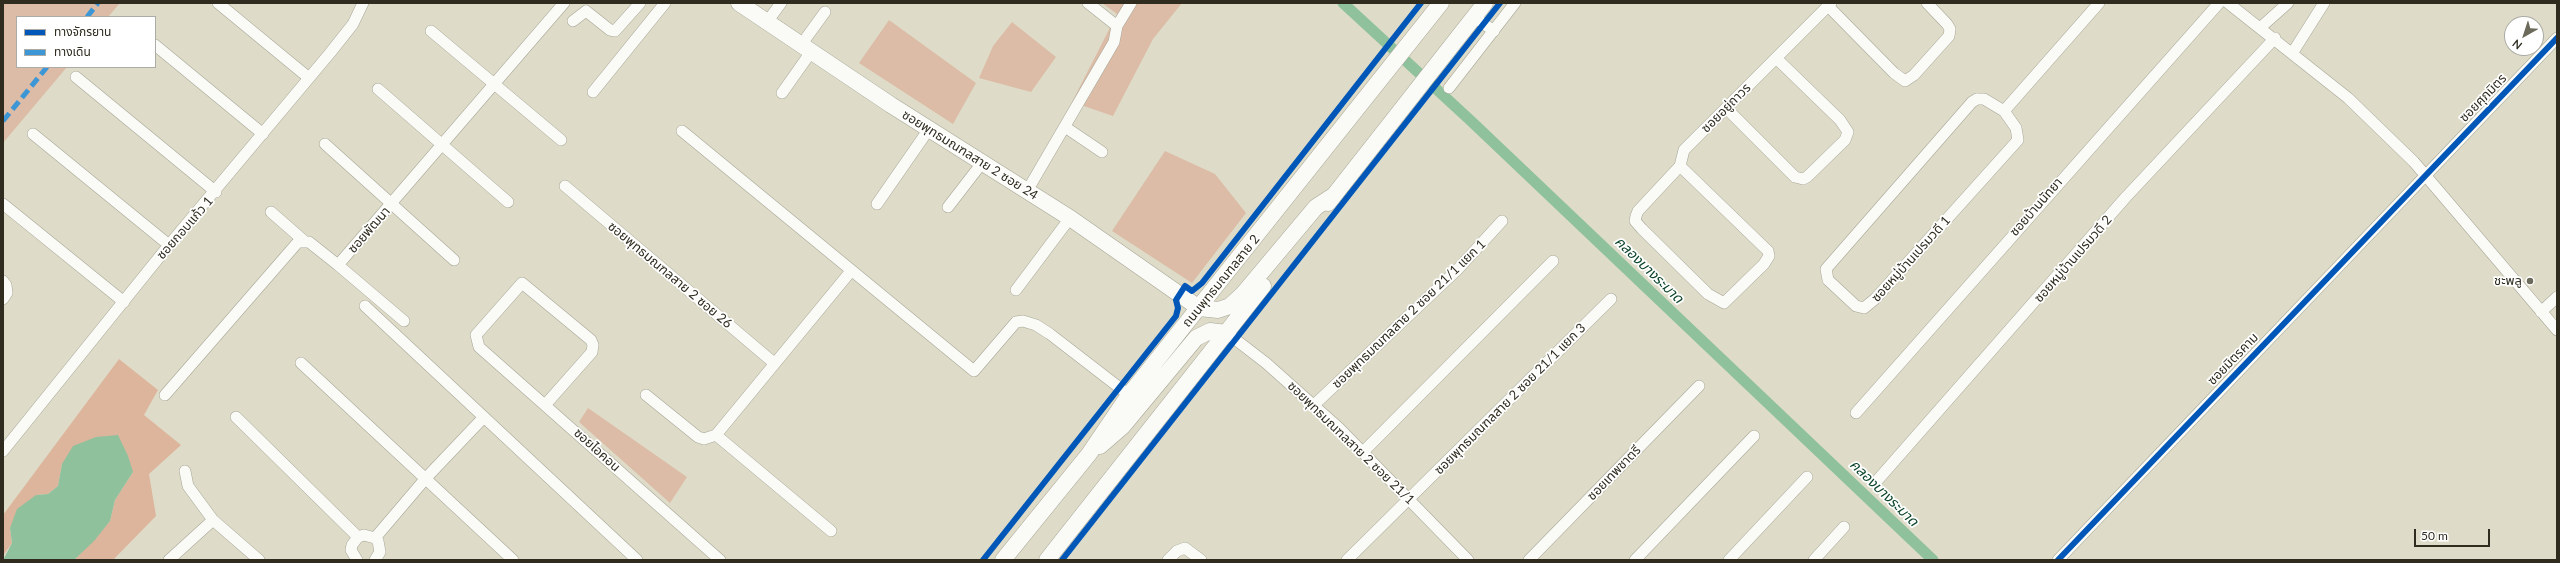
<!DOCTYPE html>
<meta charset="utf-8">
<style>
body{margin:0}
#map{position:relative;width:2560px;height:563px;overflow:hidden;background:#dedcc8;font-family:Lato,"Noto Sans Thai",sans-serif}
canvas{display:block}
.frame{position:absolute;inset:0;border:4px solid #2f2c1f;pointer-events:none}
.legend{position:absolute;left:16px;top:16px;width:140px;height:52px;box-sizing:border-box;background:#fff;border:1px solid #acaba5;margin:0;padding:5px 7px;list-style:none;font-size:12px;color:#2f2c1f}
.legend li{display:flex;align-items:center;gap:8px;height:20px}
.legend b{width:20px;border:1px solid #acaba5}
.north{position:absolute;left:2504px;top:16px;width:40px;height:40px;box-sizing:border-box;background:#fff;border:1px solid #acaba5;border-radius:50%;rotate:219deg;font-size:11px;font-weight:700;line-height:16px;text-align:center;color:#2f2c1f}
.north::after{content:'';display:block;margin:auto;width:14px;height:18px;background:#6c6a5a;clip-path:polygon(50% 0,100% 100%,50% 72%,0 100%)}
.scale{position:absolute;left:2414px;top:529px;width:76px;height:18px;box-sizing:border-box;border:2px solid #2f2c1f;border-top:0;padding-left:5px;font-size:12px;line-height:14px;white-space:nowrap;color:#2f2c1f;-webkit-text-stroke:3px #fff;paint-order:stroke}
</style>
<div id="map">
<canvas width="2560" height="563"></canvas>
<div class="frame"></div>
<ul class="legend">
<li><b style="height:5px;background:#0057b8"></b>ทางจักรยาน</li>
<li><b style="height:5px;background:#3d96d5"></b>ทางเดิน</li>
</ul>
<div class="north">N</div>
<div class="scale">50 m</div>
</div>
<script>
const ctx = document.querySelector('canvas').getContext('2d');
ctx.lineJoin = 'round';
function paint(path, color) { ctx.fillStyle = color; ctx.fill(path, 'evenodd'); }
const toPath = rows => new Path2D(rows.map(r => 'M' + r).join(''));
function strokePath(path, color, width, dash) { ctx.strokeStyle = color; ctx.lineWidth = width; ctx.lineCap = dash ? 'butt' : 'round'; ctx.setLineDash(dash || []); ctx.stroke(path); }
function write(font, color, halo, rows, align = 'center') {
  ctx.font = font + ' Lato,"Noto Sans Thai",sans-serif'; ctx.lineWidth = 3.5; ctx.setLineDash([]); ctx.textBaseline = 'middle'; ctx.strokeStyle = halo; ctx.fillStyle = color; for (const [text, x, y, turn = 0] of rows) {
    ctx.save(); ctx.translate(x, y); ctx.rotate((+turn || 0) * Math.PI / 180); ctx.textAlign = isNaN(turn) ? turn : align; if (halo) ctx.strokeText(text, 0, 0); ctx.fillText(text, 0, 0); ctx.restore();
  }
}
const green = toPath([
 [3,3,120,3,108,17,17,17,17,67,67,67,3,143],
 [1102,3,1182,3,1153,39,1113,116,1072,102,1117,14],
 [889,20,976,83,953,124,859,63],
 [1012,22,1056,57,1031,92,979,78,993,46],
 [1165,151,1215,174,1246,213,1192,283,1112,231],
 [588,408,687,477,670,503,579,422]
]);
const forest = toPath([
 [119,359,158,390,144,415,181,445,149,474,156,516,113,560,74,560,110,521,115,500,133,472,62,464,58,486,48,494,36,495,10,528,12,543,3,556,3,515]
]);
const water = toPath([
 [118,435,128,456,133,472,115,500,110,521,94,541,74,560,3,560,12,543,10,528,17,509,36,495,48,494,58,486,62,464,73,446,96,437]
]);
const canal = toPath([
 [1343,3,1471,121,1933,560]
]);
const street = toPath([
 [218,3,309,78],
 [2228,3,2348,98,2414,162,2557,330],
 [1828,6,1894,73,1905,81,1914,75,1949,36,1950,29,1947,24,1927,3],
 [1474,17,1494,31],
 [573,21,586,11,610,30,615,31,640,3],
 [767,22,781,3],
 [1117,26,1131,3],
 [2261,27,2288,3],
 [431,31,561,140],
 [155,45,263,134],
 [801,45,825,12],
 [2293,52,2324,3],
 [76,77,216,192],
 [1449,88,1515,3],
 [378,89,508,202],
 [593,92,665,3],
 [782,93,811,52],
 [1977,99,1984,99,2004,111,2016,128,2018,140,1875,299,1864,308,1856,306,1828,280,1826,269,1972,102,1977,99],
 [1726,108,1795,177,1803,179,1807,177,1845,140,1848,132,1840,120,1776,58],
 [2004,111,2099,3],
 [1065,127,1102,152],
 [682,131,974,371,1016,322,1023,321,1036,325,1050,334,1129,395],
 [33,134,169,245],
 [325,144,454,260],
 [1680,166,1768,251,1769,256,1764,264,1724,303,1708,294,1642,229,1635,221,1636,216,1638,211,1680,166,1684,150,1831,3],
 [565,186,774,363],
 [1027,191,1114,42,1117,26,1088,3],
 [3,204,124,302],
 [877,204,929,129],
 [948,207,982,163],
 [271,212,303,240],
 [338,265,404,321],
 [3,281,6,285,7,293,3,299],
 [1016,290,1070,218],
 [365,306,637,560],
 [2541,312,2557,297],
 [1227,333,1266,363,1339,428,1468,560],
 [301,363,513,560],
 [165,395,298,242,309,242,338,265,564,3],
 [646,395,698,437,704,439,716,435,851,271],
 [546,404,592,352,593,345,591,340,522,283,476,335,479,347,720,560],
 [1314,405,1457,270,1502,221],
 [1856,413,2219,3],
 [236,417,358,537],
 [716,435,831,531],
 [3,451,169,245,330,53,353,24,363,3],
 [1363,452,1553,261],
 [185,471,188,486,213,520,259,560],
 [1875,483,2126,197,2275,38],
 [375,538,426,478,484,417],
 [169,560,213,520],
 [357,560,351,550,352,545,358,537,364,535,375,538,378,541,380,552,375,560],
 [1168,560,1177,551,1185,548,1201,560],
 [1347,560,1611,299],
 [1529,560,1699,386],
 [1635,560,1754,436],
 [1729,560,1807,477],
 [1814,560,1844,527],
 [2058,560,2557,38]
]);
const secondary = toPath([
 [739,3,891,105,1070,218,1199,308,1218,310,1230,306,1243,294,1316,207,1333,196],
 [1328,203,1485,3],
 [1100,446,1123,426,1196,338,1210,331,1227,333],
 [1003,560,1089,454,1129,395,1441,3],
 [1047,560,1263,286]
]);
const quiet = toPath([
 [87,17,98,3],
 [3,121,47,67]
]);
const cycleway = toPath([
 [983,560,1176,316,1178,308,1176,300,1185,286,1192,291,1202,283,1421,3],
 [1062,560,1500,3],
 [2058,560,2557,38]
]);
const markers = [
 [2530,281,4,"#6c6a5a"]
];
const streetNames = [
 ["ซอยศุภมิตร",2483,98,-46],
 ["ซอยอยู่ถาวร",1726,108,-45],
 ["ซอยพุทธมณฑลสาย 2 ซอย 24",970,155,32],
 ["ซอยบ้านนัทยา",2036,207,-49],
 ["ซอยกอบแก้ว 1",185,228,-49],
 ["ซอยพัฒนา",369,230,-49],
 ["ซอยหมู่บ้านเปรมวดี 1",1911,259,-48],
 ["ซอยหมู่บ้านเปรมวดี 2",2073,259,-49],
 ["ซอยพุทธมณฑลสาย 2 ซอย 26",670,275,40],
 ["ถนนพุทธมณฑลสาย 2",1221,281,-51],
 ["ซอยพุทธมณฑลสาย 2 ซอย 21/1 แยก 1",1409,314,-44],
 ["ซอยมิตรคาม",2233,359,-46],
 ["ซอยพุทธมณฑลสาย 2 ซอย 21/1 แยก 3",1510,399,-45],
 ["ซอยพุทธมณฑลสาย 2 ซอย 21/1",1351,443,44],
 ["ซอยไอคอน",597,450,42],
 ["ซอยเทพชาตรี",1614,473,-46]
];
const poiNames = [
 ["ชะพลู",2522,281]
];
const waterNames = [
 ["คลองบางระมาด",1649,270,44],
 ["คลองบางระมาด",1884,493,44]
];
paint(green, '#dcbca6');
paint(forest, '#ddb59c');
paint(water, '#8fc19d');
strokePath(canal, '#8fc19d', 11);
strokePath(street, '#a7a696', 12);
strokePath(secondary, '#a7a696', 17);
strokePath(street, '#fafaf7', 11);
strokePath(secondary, '#fafaf7', 16);
strokePath(quiet, '#3d96d5', 5, [10, 5]);
strokePath(cycleway, '#0057b8', 6);
for (const [x, y, r, color] of markers) { const dot = new Path2D(); dot.arc(x, y, r, 0, 2 * Math.PI); ctx.fillStyle = color; ctx.fill(dot); strokePath(dot, '#fff', 1.5); }
write('13px', '#2f2c1f', '#fff', streetNames);
write('13px', '#2f2c1f', '#fff', poiNames, 'right');
write('italic 14px', '#0d462a', '#fff', waterNames);
</script>
